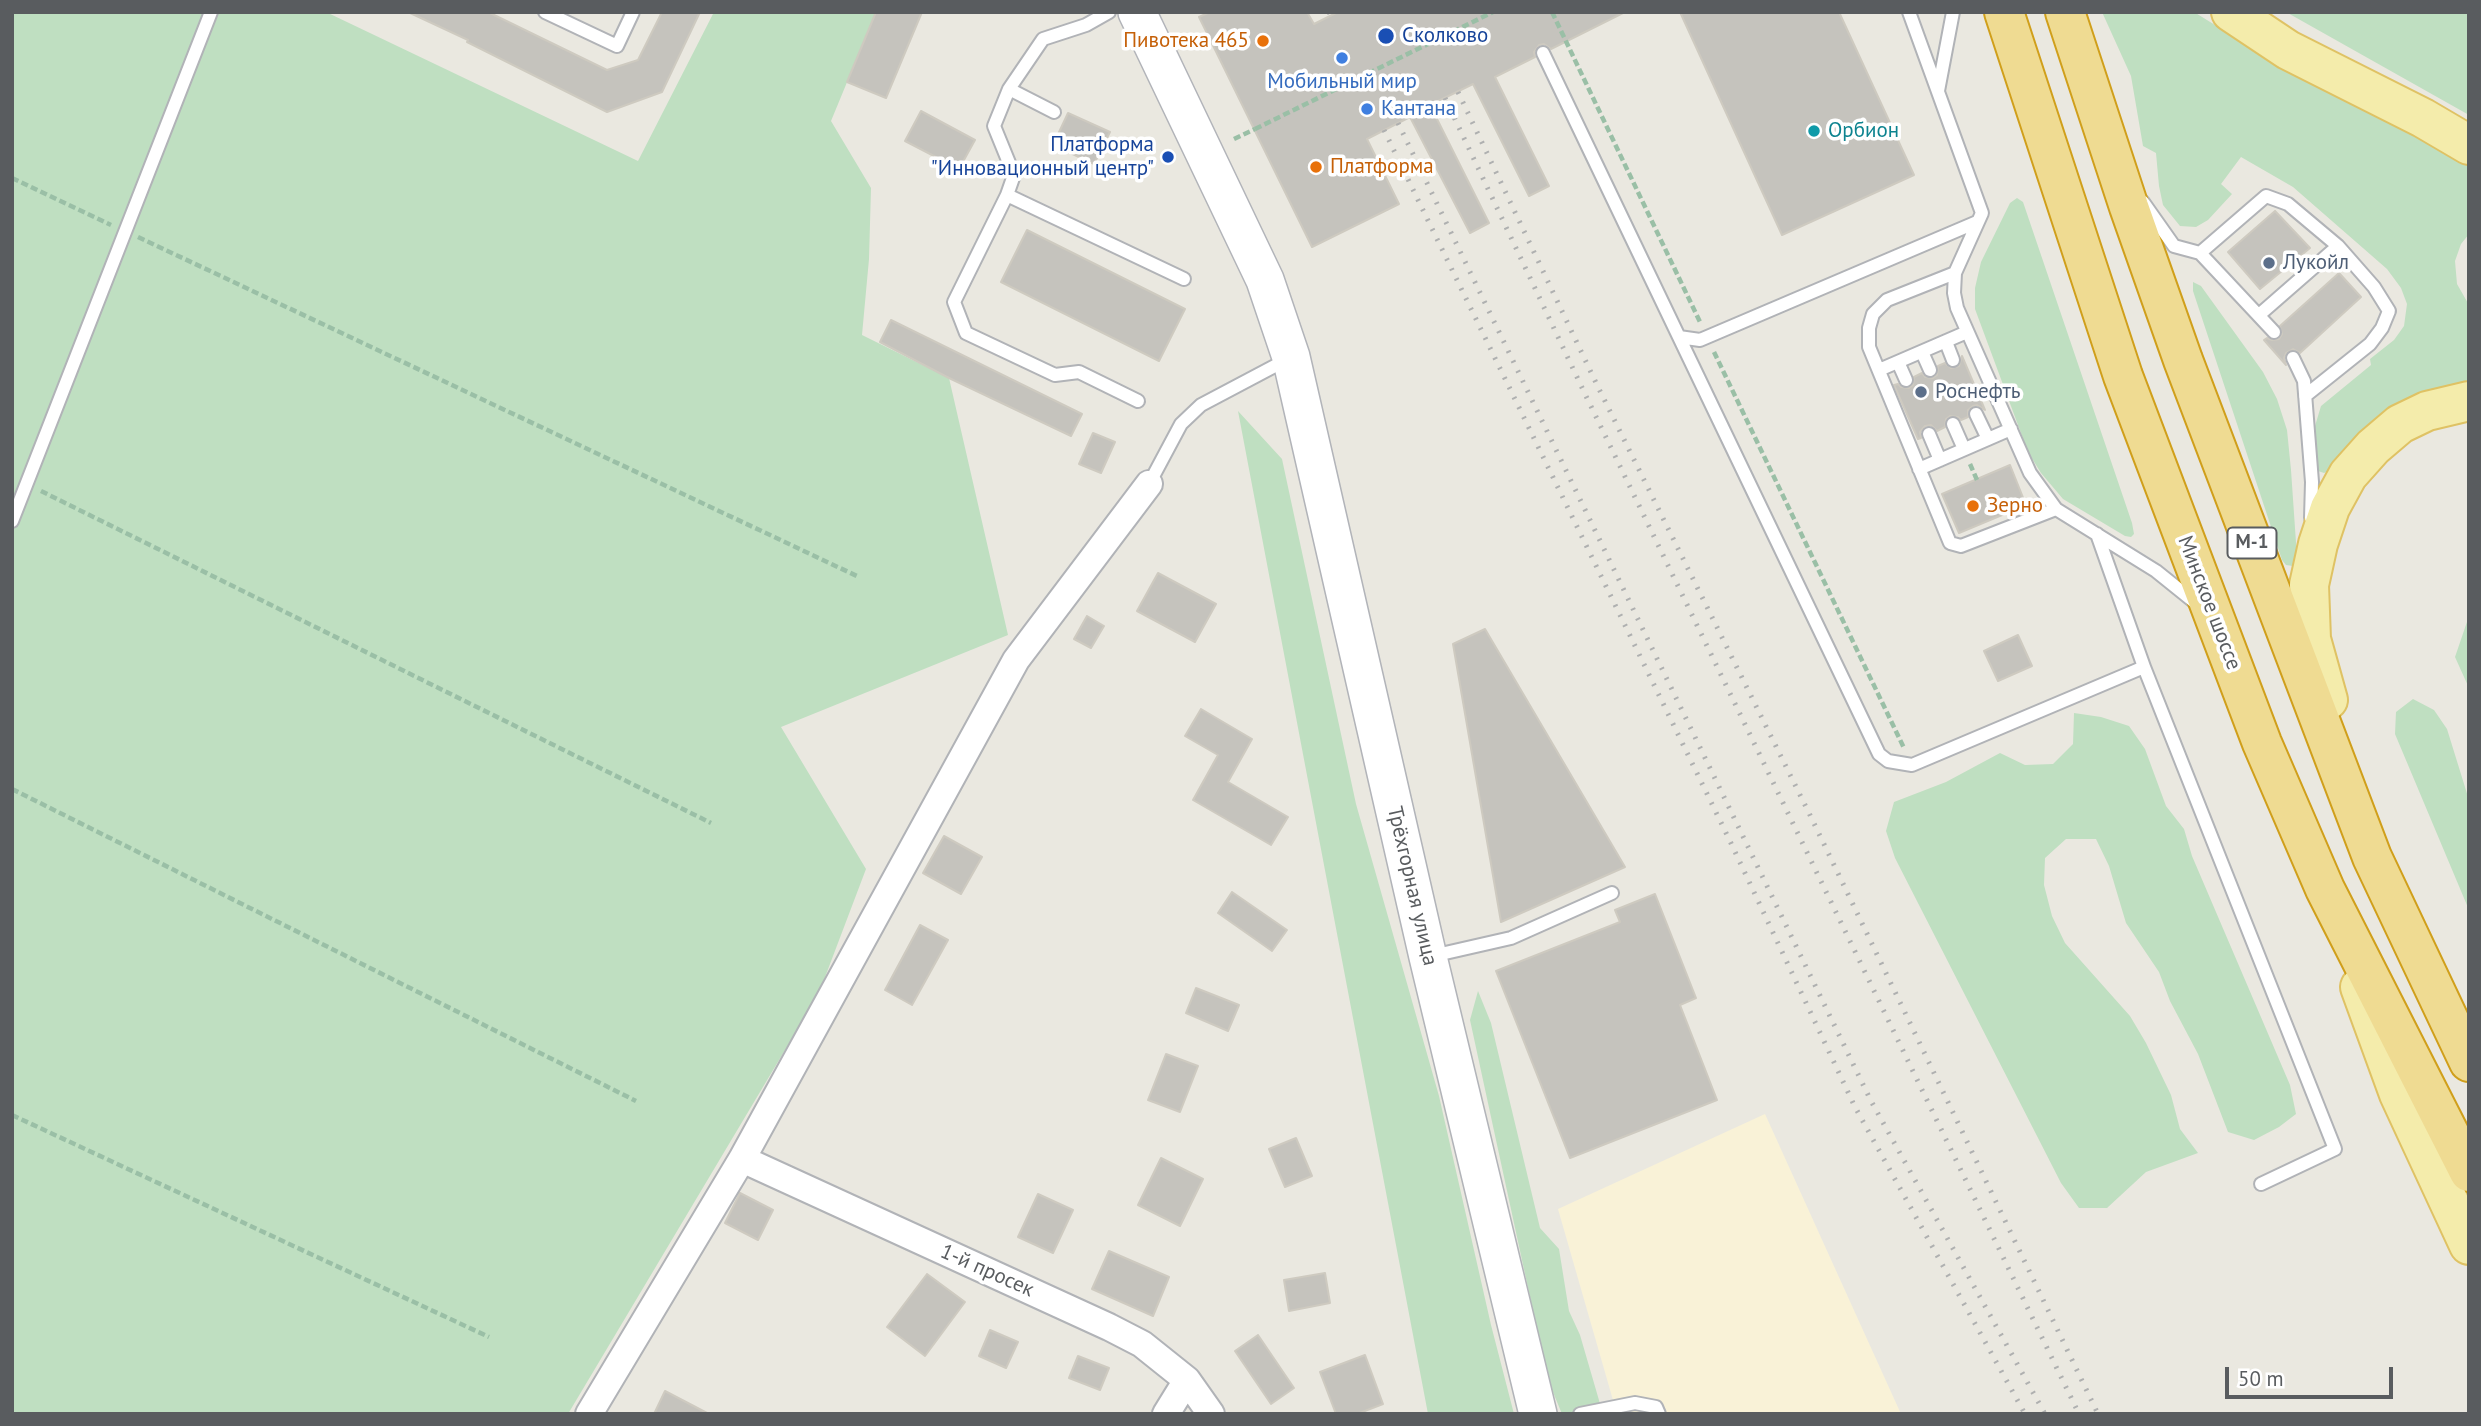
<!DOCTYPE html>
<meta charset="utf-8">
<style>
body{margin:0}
#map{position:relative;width:2481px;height:1426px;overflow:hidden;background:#eae8e0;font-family:"PT Sans",sans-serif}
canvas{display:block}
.frame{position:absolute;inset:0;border:14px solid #595c5f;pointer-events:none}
.scale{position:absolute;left:2225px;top:1367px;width:168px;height:32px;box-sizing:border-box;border:4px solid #595c5f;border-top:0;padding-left:9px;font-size:21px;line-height:24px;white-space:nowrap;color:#595c5f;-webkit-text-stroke:5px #fff;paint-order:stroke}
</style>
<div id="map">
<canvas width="2481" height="1426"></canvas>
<div class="frame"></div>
<div class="scale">50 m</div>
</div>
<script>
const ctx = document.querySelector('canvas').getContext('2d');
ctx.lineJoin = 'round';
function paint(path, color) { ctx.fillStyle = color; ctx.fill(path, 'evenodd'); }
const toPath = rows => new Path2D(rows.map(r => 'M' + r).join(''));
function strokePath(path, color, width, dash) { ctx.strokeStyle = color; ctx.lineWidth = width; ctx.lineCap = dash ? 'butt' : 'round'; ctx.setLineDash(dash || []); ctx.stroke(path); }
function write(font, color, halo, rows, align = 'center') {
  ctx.font = font + ' "PT Sans",sans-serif'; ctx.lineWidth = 7; ctx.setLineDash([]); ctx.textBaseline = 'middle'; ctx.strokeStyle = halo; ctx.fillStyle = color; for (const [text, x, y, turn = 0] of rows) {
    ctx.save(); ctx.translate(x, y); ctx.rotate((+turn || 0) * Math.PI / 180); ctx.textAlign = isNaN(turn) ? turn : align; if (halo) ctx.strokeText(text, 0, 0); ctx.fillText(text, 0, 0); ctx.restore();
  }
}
const commercial = toPath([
 [1765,1114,1901,1414,1617,1414,1558,1209]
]);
const green = toPath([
 [12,12,326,12,638,161,714,12,876,12,831,121,871,188,869,259,862,335,949,378,1008,635,781,727,866,869,819,993,568,1414,12,1414],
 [2102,12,2194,12,2265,56,2414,131,2469,166,2469,234,2461,244,2455,261,2457,284,2469,305,2469,382,2441,389,2365,429,2349,445,2331,470,2324,473,2318,471,2315,465,2315,426,2321,406,2371,365,2370,359,2394,340,2404,326,2407,304,2401,288,2387,269,2293,187,2241,157,2221,184,2232,194,2208,220,2196,227,2180,226,2163,205,2159,186,2156,153,2143,146,2131,76],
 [2286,12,2469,12,2469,115],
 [2017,198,2023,202,2132,523,2134,534,2131,537,2125,536,2063,499,2041,473,2028,452,1975,309,1975,288,1981,262,2010,203],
 [2193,282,2201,286,2263,372,2277,399,2287,430,2291,470,2297,557,2293,566,2286,565,2282,560,2193,291],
 [1238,411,1282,459,1356,804,1439,1096,1491,1325,1514,1414,1428,1414],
 [2469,616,2469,688,2455,657],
 [2413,699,2434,710,2447,729,2469,800,2469,910,2395,734,2396,712],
 [2074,713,2101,717,2129,726,2145,749,2166,806,2184,829,2192,856,2290,1085,2296,1114,2279,1127,2254,1140,2228,1132,2198,1054,2170,1001,2159,972,2126,923,2109,866,2096,839,2066,839,2045,858,2044,885,2052,916,2065,943,2130,1016,2146,1043,2171,1095,2180,1129,2198,1153,2146,1172,2107,1208,2079,1208,2061,1183,1895,858,1886,831,1894,802,1946,782,2000,753,2025,765,2053,764,2073,744],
 [1478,991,1491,1023,1540,1228,1559,1249,1569,1311,1580,1335,1603,1414,1562,1414,1548,1380,1470,1020]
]);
const building = toPath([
 [408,12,488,12,607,70,638,60,662,12,700,12,662,92,607,112,467,42,468,40,408,12],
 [876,12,922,12,886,98,847,82,876,12],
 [1210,12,1307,12,1314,24,1338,12,1625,12,1551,49,1544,44,1539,45,1534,52,1535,57,1495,77,1549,186,1529,196,1473,84,1430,105,1489,223,1470,233,1410,117,1367,139,1399,204,1312,247,1199,17,1210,12],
 [1680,12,1839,12,1914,175,1782,235,1680,12],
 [921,111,975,140,959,169,905,141,921,111],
 [1068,113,1110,132,1094,164,1053,145,1068,113],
 [2275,211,2310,248,2260,289,2228,252,2275,211],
 [1027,230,1185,309,1159,361,1001,282,1027,230],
 [2339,273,2361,297,2300,353,2293,349,2286,353,2284,358,2286,365,2264,340,2267,338,2272,340,2279,339,2282,334,2280,326,2339,273],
 [891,320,1082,414,1071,436,949,378,880,342,891,320],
 [1962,356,1985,410,1977,405,1973,406,1968,410,1968,417,1961,420,1958,417,1950,416,1946,419,1945,427,1937,431,1931,425,1925,426,1920,432,1921,438,1918,439,1894,385,1898,384,1901,387,1909,388,1913,385,1914,377,1922,373,1925,377,1933,378,1937,375,1938,366,1945,363,1951,368,1959,366,1962,356],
 [1093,433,1115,442,1101,473,1079,464,1093,433],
 [2010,465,2026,505,1959,533,1942,494,2010,465],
 [1158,573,1216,604,1195,642,1137,611,1158,573],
 [1087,616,1104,626,1091,648,1074,639,1087,616],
 [1485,629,1625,867,1501,922,1453,644,1485,629],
 [2018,635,2032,666,1998,681,1984,651,2018,635],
 [1201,709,1252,739,1228,782,1288,817,1271,845,1193,800,1218,755,1185,736,1201,709],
 [944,836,982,857,961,894,923,873,944,836],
 [1232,892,1287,930,1272,951,1218,913,1232,892],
 [1655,894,1696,998,1680,1005,1717,1100,1570,1158,1496,971,1620,922,1615,910,1655,894],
 [920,925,948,940,912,1005,885,990,920,925],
 [1196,988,1239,1005,1228,1031,1186,1013,1196,988],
 [1166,1054,1198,1066,1180,1112,1148,1100,1166,1054],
 [1296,1138,1312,1176,1285,1187,1269,1149,1296,1138],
 [1161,1158,1203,1179,1180,1226,1138,1205,1161,1158],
 [740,1193,773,1210,758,1240,725,1223,740,1193],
 [1038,1194,1073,1210,1053,1253,1018,1237,1038,1194],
 [1109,1251,1169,1277,1153,1316,1092,1289,1109,1251],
 [1325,1273,1330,1303,1289,1311,1284,1280,1325,1273],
 [927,1274,965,1302,925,1356,887,1327,927,1274],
 [990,1330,1018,1342,1006,1368,979,1356,990,1330],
 [1258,1335,1294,1388,1271,1404,1235,1351,1258,1335],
 [1365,1355,1383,1404,1357,1414,1336,1414,1320,1372,1365,1355],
 [1078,1356,1109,1368,1100,1390,1069,1378,1078,1356],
 [665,1391,709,1414,654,1414,665,1391]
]);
const path = toPath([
 [1552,12,1700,322],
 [1234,139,1255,129],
 [12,178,111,225],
 [138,237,859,577],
 [1714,352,1904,748],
 [1970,464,1977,480],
 [41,491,711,823],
 [12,789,636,1101],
 [12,1115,489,1337]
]);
const lane = toPath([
 [545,12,617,46,633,12],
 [1109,12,1086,25,1043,39,1009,89,994,126,1014,175,1007,195,1184,279],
 [1909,12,1982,213,1955,273,1954,293,1957,308,2030,473,2056,509,2156,571,2197,604],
 [1543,53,1679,337,1700,340,1977,222],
 [1009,89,1054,112],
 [1938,91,1953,12],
 [1007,195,954,302,966,333,1055,375,1079,372,1138,401],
 [2143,202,2174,246,2200,253,2274,332],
 [2200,253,2266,196,2288,204,2338,246,2374,287,2389,311,2382,328,2370,344,2305,396],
 [1955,273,1887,300,1873,314,1869,328,1869,347,1950,543,1961,546,2056,509],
 [2259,315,2338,246],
 [1679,337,1879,754,1888,761,1912,765,2144,667,2097,534],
 [1946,342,1953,360],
 [1922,352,1930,370],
 [2293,358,2304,381,2312,482,2311,518],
 [1898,362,1906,380],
 [1879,370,1967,332],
 [1976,414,1988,439],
 [1953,424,1964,449],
 [1929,434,1940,460],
 [1919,469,2011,429],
 [1149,484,1181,424,1201,405,1288,359],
 [12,521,211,12],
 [2144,667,2335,1149,2261,1184],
 [1432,956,1511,938,1612,893],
 [1580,1414,1635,1403,1656,1407,1659,1414]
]);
const street = toPath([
 [742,1159,1109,1327,1142,1344,1187,1380,1211,1414],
 [589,1414,742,1159,1016,660,1149,484],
 [1166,1414,1187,1380]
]);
const secondary = toPath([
 [1137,12,1265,280,1291,357,1428,957,1538,1414]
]);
const primary = toPath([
 [2231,12,2288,50,2423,118,2469,145],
 [2328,700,2311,639,2309,585,2318,544,2330,508,2348,475,2373,447,2400,424,2427,411,2469,401],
 [2360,987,2399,1094,2469,1245]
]);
const highway = toPath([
 [2004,12,2123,376,2262,743,2325,889,2469,1172],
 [2065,12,2129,207,2183,360,2372,857,2469,1062]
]);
const rail = toPath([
 [1329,12,1331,16],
 [1458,92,1598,387,1809,813,2098,1414],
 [1445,98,1585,394,2079,1414],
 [1398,123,1871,1101,2045,1414],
 [1384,130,1729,839,1855,1107,2025,1414]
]);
const pathBridge = toPath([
 [1255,129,1493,12]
]);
const markers = [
 [1386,36,9,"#1a4fb4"],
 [1263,41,7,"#e8710a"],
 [1342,58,7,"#3f7fe0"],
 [1367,109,7,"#3f7fe0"],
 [1814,131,7,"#0f9aa8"],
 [1168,157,7,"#1a4fb4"],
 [1316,167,7,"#e8710a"],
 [2269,263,7,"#5c6f8a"],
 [1921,392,7,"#5c6f8a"],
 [1973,506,7,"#e8710a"]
];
const shields = [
 [2252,543,49]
];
const shieldNames = [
 ["М-1",2252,543]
];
const transitNames = [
 ["Сколково",1402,36],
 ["Платформа",1154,145,"right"],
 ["\"Инновационный центр\"",1154,169,"right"]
];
const foodNames = [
 ["Пивотека 465",1249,41,"right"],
 ["Платформа",1330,167],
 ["Зерно",1987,506]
];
const shopNames = [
 ["Мобильный мир",1342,82],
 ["Кантана",1381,109,"left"]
];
const cultureNames = [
 ["Орбион",1828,131]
];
const serviceNames = [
 ["Лукойл",2283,263],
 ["Роснефть",1935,392]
];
const streetNames = [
 ["Минское шоссе",2209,603,69],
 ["Трёхгорная улица",1412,886,77],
 ["1-й просек",987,1271,24]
];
paint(commercial, '#f9f2d7');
paint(green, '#bfdfc1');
paint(building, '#c5c3bd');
strokePath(building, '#cecac0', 2);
strokePath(lane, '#b1b3b7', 16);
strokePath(street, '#b1b3b7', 30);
strokePath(secondary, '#b2b4b9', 40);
strokePath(primary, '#dfc264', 42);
strokePath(highway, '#d09f1b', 42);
strokePath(path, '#9abfa6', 4.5, [7, 3.5]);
strokePath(lane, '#fff', 12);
strokePath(street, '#fff', 26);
strokePath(secondary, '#fff', 37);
strokePath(primary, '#f4ecab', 38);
strokePath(highway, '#efdb92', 38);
strokePath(rail, '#afb0b0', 5, [2, 9]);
strokePath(pathBridge, '#9abfa6', 4.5, [7, 3.5]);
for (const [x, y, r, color] of markers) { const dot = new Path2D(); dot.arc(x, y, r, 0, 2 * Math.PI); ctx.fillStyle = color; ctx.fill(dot); strokePath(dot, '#fff', 2.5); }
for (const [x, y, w] of shields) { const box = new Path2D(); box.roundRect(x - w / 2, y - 15.5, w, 31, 5); ctx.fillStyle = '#fff'; ctx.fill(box); strokePath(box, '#595c5f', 2); }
write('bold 19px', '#595c5f', null, shieldNames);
write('21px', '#164399', '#fff', transitNames, 'left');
write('21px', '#c56008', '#fff', foodNames, 'left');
write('21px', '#366cbe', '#fff', shopNames);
write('21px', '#0d838f', '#fff', cultureNames, 'left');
write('21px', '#4e5e75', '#fff', serviceNames, 'left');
write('21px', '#595c5f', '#fff', streetNames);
</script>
